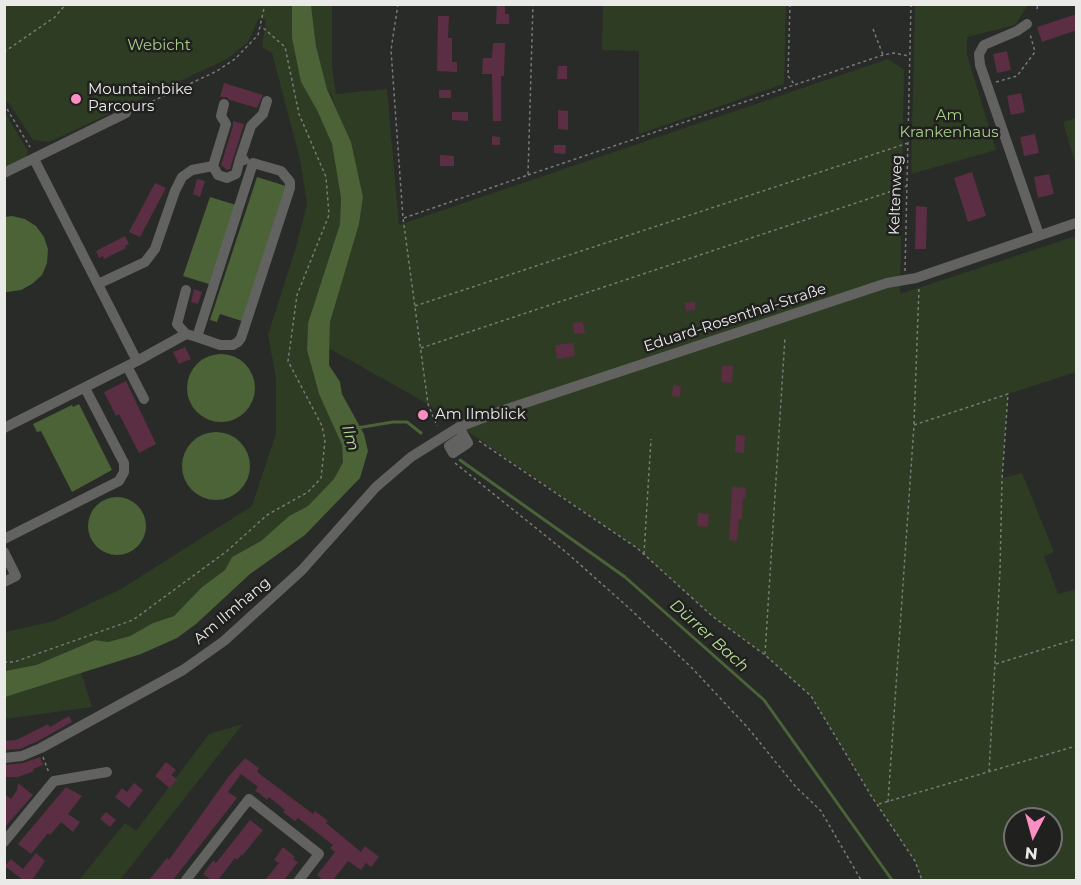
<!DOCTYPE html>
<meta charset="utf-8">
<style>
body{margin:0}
#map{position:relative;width:1081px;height:885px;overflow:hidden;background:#292b28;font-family:Montserrat,sans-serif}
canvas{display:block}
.frame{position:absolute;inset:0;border:6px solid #eaebe9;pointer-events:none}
.north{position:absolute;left:1003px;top:807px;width:60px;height:60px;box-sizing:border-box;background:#20211f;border:2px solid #717270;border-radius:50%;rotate:186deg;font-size:16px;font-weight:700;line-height:24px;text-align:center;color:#eaebe9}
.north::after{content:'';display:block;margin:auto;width:21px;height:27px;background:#fb8fc4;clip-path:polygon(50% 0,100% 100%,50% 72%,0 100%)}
</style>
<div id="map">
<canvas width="1081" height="885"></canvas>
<div class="frame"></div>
<div class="north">N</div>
</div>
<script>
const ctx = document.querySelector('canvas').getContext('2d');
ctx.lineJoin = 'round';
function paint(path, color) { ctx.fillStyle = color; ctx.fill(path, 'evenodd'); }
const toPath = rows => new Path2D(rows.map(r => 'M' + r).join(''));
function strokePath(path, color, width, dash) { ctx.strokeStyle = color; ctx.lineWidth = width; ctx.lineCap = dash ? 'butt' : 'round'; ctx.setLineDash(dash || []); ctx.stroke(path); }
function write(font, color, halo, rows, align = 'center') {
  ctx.font = font + ' Montserrat,sans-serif'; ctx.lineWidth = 5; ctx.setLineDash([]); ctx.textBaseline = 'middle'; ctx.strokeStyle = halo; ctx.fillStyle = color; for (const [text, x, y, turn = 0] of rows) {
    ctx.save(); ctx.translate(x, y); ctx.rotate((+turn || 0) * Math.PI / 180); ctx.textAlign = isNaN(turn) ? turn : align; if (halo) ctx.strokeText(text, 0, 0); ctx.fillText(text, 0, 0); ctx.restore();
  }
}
const green = toPath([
 [5,5,292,5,301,82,317,109,332,144,341,198,340,224,308,323,307,350,319,394,342,445,343,461,335,479,308,506,289,516,261,541,232,557,225,570,202,587,174,616,153,623,130,636,108,642,95,640,36,665,5,671,5,632,54,621,121,589,252,506,276,433,276,378,268,335,296,247,307,204,300,159,272,53,262,47,266,20,259,18,248,42,227,59,49,142,33,140,8,102,5,104],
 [311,5,332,5,332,67,336,94,387,89,399,225,888,59,904,70,900,294,1076,236,1076,372,1008,394,1002,478,1022,473,1054,552,1044,556,1058,594,1076,589,1076,880,922,880,915,861,872,797,811,696,765,655,712,616,637,548,428,404,330,349,330,322,334,305,359,224,363,197,357,171,331,94,327,89,316,46],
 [1015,819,1051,819,1051,855,1015,855],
 [603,5,786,5,784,84,639,134,639,51,602,50],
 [915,5,1028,5,1015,25,967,37,967,55,996,150,911,174],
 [4,111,28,151,26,157,4,169],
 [1076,118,1076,166,1063,122],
 [81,672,92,707,5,719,4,697],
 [243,724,120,880,79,880,125,823,136,831,209,734]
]);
const water = toPath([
 [292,5,311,5,316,46,327,89,351,142,363,197,359,224,330,322,329,365,340,382,342,394,364,434,368,451,360,478,305,535,250,574,196,624,177,638,141,654,5,697,5,671,36,665,95,640,108,642,130,636,153,623,174,616,202,587,225,570,232,557,261,541,289,516,308,506,334,479,343,462,342,445,319,394,307,350,308,323,340,224,341,198,332,144,317,110,301,82,292,38],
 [257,177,286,186,242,321,220,314,217,322,210,320],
 [210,197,236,205,209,284,183,276],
 [12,216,25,219,36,226,44,237,48,249,47,263,42,275,32,284,21,290,7,292,4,291,5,217],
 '187 388a34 34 0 1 1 68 0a34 34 0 1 1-68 0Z',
 [79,404,112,470,72,492,41,431,37,432,33,424,72,405,73,407],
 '182 466a34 34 0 1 1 68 0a34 34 0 1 1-68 0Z',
 '88 526a29 29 0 1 1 58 0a29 29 0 1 1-58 0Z'
]);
const stream = toPath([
 [357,428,393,422,407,422,421,433],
 [460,460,625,577,764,700,892,880]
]);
const building = toPath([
 [497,4,505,4,505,14,509,14,509,24,496,24],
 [1077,14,1077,30,1042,42,1037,27],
 [438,16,449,16,448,38,452,38,452,62,457,62,457,72,437,71],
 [493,43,505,43,504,76,501,76,501,121,493,121,492,74,482,74,483,58,492,58],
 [1007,51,1011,70,997,73,993,54],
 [558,66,567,66,567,79,557,79],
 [224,83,263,95,257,108,230,100,226,97,220,97],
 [439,90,451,90,451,98,439,98],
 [1021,93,1025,112,1011,115,1007,96],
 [558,110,568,111,568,130,558,129],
 [452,112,468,112,468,121,452,120],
 [233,121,244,124,230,169,227,170,221,165,233,126],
 [1035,134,1039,153,1024,156,1020,137],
 [492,136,500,137,500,145,492,145],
 [554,145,566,145,565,154,554,153],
 [440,155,454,156,454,166,440,166],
 [972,172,986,216,968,222,954,178],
 [1049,174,1054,194,1038,198,1034,177],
 [197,179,205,181,200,197,193,194],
 [155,183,166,188,140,237,129,232],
 [916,206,927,207,926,249,915,249],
 [125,236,129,244,125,246,126,248,104,259,103,256,99,258,96,251],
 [194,289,202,292,198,304,191,302],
 [695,302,695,310,686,311,685,303],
 [583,322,585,333,574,334,573,323],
 [573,343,575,356,557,359,555,345],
 [185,347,191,359,179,364,173,352],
 [722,366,733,366,732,383,721,382],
 [126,381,156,444,139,453,119,414,116,416,104,392],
 [673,385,681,386,680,397,672,396],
 [736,435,745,436,744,453,735,452],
 [732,487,746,488,745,498,743,498,742,519,739,519,737,541,729,540],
 [698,513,709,514,708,527,697,526],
 [69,716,72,722,38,741,20,749,4,750,4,741,16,740,48,724,50,727],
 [40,757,43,765,33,769,34,771,18,777,4,777,4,765,23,763],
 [245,758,259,768,257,772,313,814,315,811,328,821,326,823,361,852,365,846,379,857,371,867,366,863,361,870,348,861,333,880,323,880,317,875,335,852,330,848,333,845,298,818,295,821,283,812,285,810,269,797,267,800,259,793,255,791,258,787,241,774,228,792,237,798,173,880,149,880,167,858,169,860,229,776],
 [166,762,176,770,171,775,177,779,170,788,155,776],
 [18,783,33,795,4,828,4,794,11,799,17,790],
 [134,783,143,790,129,808,115,797,122,788,127,792],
 [66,787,82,796,68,814,80,822,73,832,61,822,50,835,48,833,31,854,18,844],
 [106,812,116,820,110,827,100,819],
 [250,820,263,830,242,856,241,855,237,860,235,858,218,880,211,880,203,874,213,861,216,863],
 [283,847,295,857,293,859,298,862,284,880,265,880,279,863,274,860],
 [36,853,45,861,32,880,23,880,5,866,11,859,23,869]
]);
const path = toPath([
 [398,4,391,50,403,218,428,404,437,426],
 [790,4,788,76,795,85],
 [1037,9,1038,4],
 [873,29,883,55],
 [4,52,55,17,66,4],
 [996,82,1017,76,1035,52,1030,34],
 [4,104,30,147],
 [136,109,217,71,235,59,258,35,265,4],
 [528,175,883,55,894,53,909,56],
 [404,218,528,175,533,4],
 [905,271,911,4],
 [415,306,908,143],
 [421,348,907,186],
 [914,424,919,288],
 [479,441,637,548,712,616,765,655,811,696,872,797,915,861,922,880],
 [455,463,567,553,629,608,693,669,748,728,796,787,821,811,861,880],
 [644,554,651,439],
 [765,654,785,337],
 [4,662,14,662,133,620,227,551,267,515,308,492,321,478,325,441,322,426,288,361,297,295,329,215,326,177,299,114,285,47,261,26],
 [996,664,1076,639],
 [43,757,49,773],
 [888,802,914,425,1008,394,1002,479,1000,571,989,772],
 [879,804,1076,746]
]);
const minor = toPath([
 [1027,24,1017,31,984,45,979,54,980,65,1039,235],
 [224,104,221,116,226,124,213,166,218,175,227,178,236,174,240,159],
 [244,160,240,159,251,126,263,114,267,101],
 [4,173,126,113],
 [98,284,145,262,155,249,175,191,182,177,192,170,213,166],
 [186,290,177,324,186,334],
 [137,361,186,334,197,337,220,345,233,345,238,342,241,338,290,188,290,182,281,171,253,163,197,337],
 [127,366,144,399],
 [459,427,468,443,453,453,449,446,464,436],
 [4,428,137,361,34,159],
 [4,539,119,481,124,472,124,463,85,388],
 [4,552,16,576,4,582],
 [4,758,22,756,41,748,183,670,224,641,302,570,376,487,411,457,459,427,504,410,887,283,916,278,1076,223],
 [4,842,54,781,107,772],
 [186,880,249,799,319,854,299,880]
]);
const markers = [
 [76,99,6,"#fb8fc4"],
 [423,415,6,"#fb8fc4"]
];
const parkNames = [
 ["Webicht",159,46],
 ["Am",949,116],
 ["Krankenhaus",949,133]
];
const poiNames = [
 ["Mountainbike",88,90],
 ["Parcours",88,107],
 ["Am Ilmblick",435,415]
];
const streetNames = [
 ["Keltenweg",896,195,-88],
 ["Eduard-Rosenthal-Straße",735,318,-18],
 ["Am Ilmhang",232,611,-40]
];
const waterNames = [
 ["Ilm",350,438,74],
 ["Dürrer Bach",709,636,42]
];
paint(green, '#2d3c22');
paint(water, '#4b6337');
strokePath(stream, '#4b6337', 3);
paint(building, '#5b2e44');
strokePath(path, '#797b78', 1.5, [3, 3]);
strokePath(minor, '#626361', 10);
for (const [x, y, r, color] of markers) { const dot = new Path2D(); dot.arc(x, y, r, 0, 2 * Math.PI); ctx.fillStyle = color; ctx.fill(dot); strokePath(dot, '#20211f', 2); }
write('15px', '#a7ce88', '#20211f', parkNames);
write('15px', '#eaebe9', '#20211f', poiNames, 'left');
write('15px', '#eaebe9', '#20211f', streetNames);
write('italic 16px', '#b5dd96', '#20211f', waterNames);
</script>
